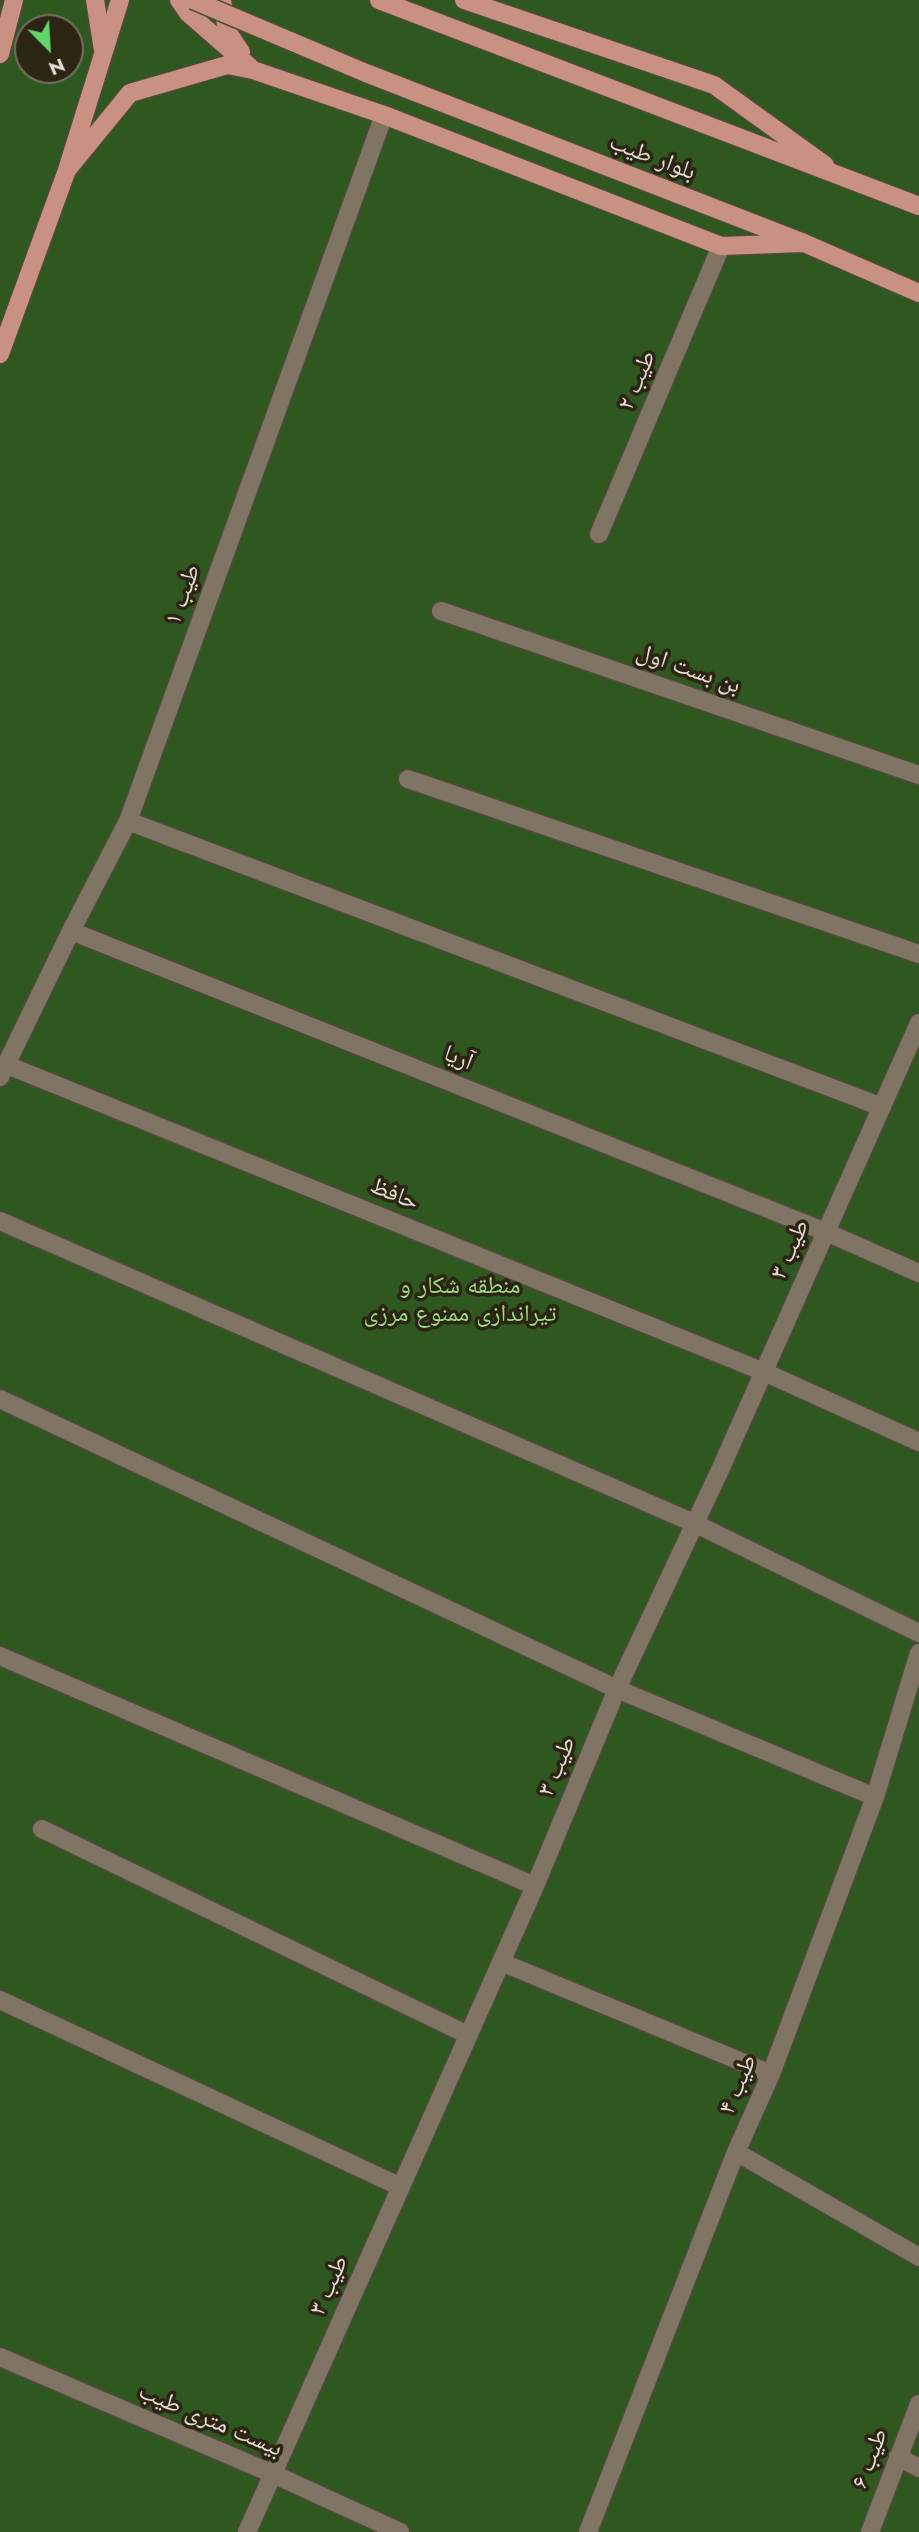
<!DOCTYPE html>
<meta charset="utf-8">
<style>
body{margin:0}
#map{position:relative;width:919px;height:2532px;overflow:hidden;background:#372f1e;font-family:Jost,sans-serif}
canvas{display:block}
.north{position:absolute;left:14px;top:14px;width:70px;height:70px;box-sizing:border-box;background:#2d2514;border:2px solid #766f61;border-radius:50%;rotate:156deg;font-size:19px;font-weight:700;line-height:28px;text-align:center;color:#e4dfd4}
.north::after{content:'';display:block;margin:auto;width:24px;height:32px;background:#5fd56b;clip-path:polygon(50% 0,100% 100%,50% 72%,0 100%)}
</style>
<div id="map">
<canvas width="919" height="2532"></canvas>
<div class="north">N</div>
</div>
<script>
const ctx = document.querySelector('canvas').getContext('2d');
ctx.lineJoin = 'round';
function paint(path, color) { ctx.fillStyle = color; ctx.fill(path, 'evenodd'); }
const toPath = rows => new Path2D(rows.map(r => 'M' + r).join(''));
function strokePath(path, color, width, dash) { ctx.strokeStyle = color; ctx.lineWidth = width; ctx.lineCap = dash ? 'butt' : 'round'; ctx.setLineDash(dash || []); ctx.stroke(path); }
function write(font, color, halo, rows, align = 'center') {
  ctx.font = font + ' Jost,"Noto Naskh Arabic",sans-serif'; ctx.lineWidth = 7; ctx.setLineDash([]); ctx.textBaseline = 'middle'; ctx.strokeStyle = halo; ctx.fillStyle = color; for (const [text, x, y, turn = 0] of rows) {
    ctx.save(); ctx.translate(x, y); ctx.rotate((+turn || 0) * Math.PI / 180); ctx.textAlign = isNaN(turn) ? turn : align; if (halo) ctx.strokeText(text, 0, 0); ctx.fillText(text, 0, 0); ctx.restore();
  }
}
const green = toPath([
 [0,0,919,0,919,2532,0,2532],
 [28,28,70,28,70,70,28,70]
]);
const minor = toPath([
 [599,534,721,246],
 [441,611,919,775],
 [408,779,919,954],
 [128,821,882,1107],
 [71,931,826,1232,919,1273],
 [7,1065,764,1372,919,1442],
 [0,1077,71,931,128,821,384,115],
 [0,1221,696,1524,919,1633],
 [0,1399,617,1689,875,1797],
 [0,1656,535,1886],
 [42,1829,468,2035],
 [501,1962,771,2074],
 [0,2000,401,2187],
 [736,2152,919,2257],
 [0,2357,273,2474,400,2532],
 [898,2457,919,2468],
 [247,2532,535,1886,617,1689,720,1470,919,1023],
 [588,2532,736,2152,771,2074,875,1797,919,1653],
 [870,2532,919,2404]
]);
const major = toPath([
 [95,0,103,50],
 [179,0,188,13,250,67],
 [222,0,227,31,241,52],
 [379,0,919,206],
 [464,0,714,85,825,165],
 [0,54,14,0],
 [366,73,804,243,919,293],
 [67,170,130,93,227,65,253,70,384,115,721,246,804,243],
 [0,354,67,170,120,0]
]);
const majorBridge = toPath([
 [193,0,366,73]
]);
const streetNames = [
 ["بلوار طیب",652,158,21],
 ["طیب ۲",638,381,-67],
 ["طیب ۱",184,595,-70],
 ["بن بست اول",688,670,19],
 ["آریا",458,1059,22],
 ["حافظ",394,1195,22],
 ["طیب ۳",791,1250,-66],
 ["طیب ۳",558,1767,-67],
 ["طیب ۴",739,2085,-67],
 ["طیب ۳",330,2286,-66],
 ["بیست متری طیب",210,2421,23],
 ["طیب ۶",871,2459,-69]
];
const parkNames = [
 ["منطقه شکار و",460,1287],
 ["تیراندازی ممنوع مرزی",460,1315]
];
paint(green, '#2f5720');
strokePath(minor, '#514b3c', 21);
strokePath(major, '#514b3c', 21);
strokePath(minor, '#7f7562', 18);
strokePath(major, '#c99181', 18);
strokePath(majorBridge, '#514b3c', 21, []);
strokePath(majorBridge, '#c99181', 18);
write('24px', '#e4dfd4', '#2d2514', streetNames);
write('24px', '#9adf82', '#2d2514', parkNames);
</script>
